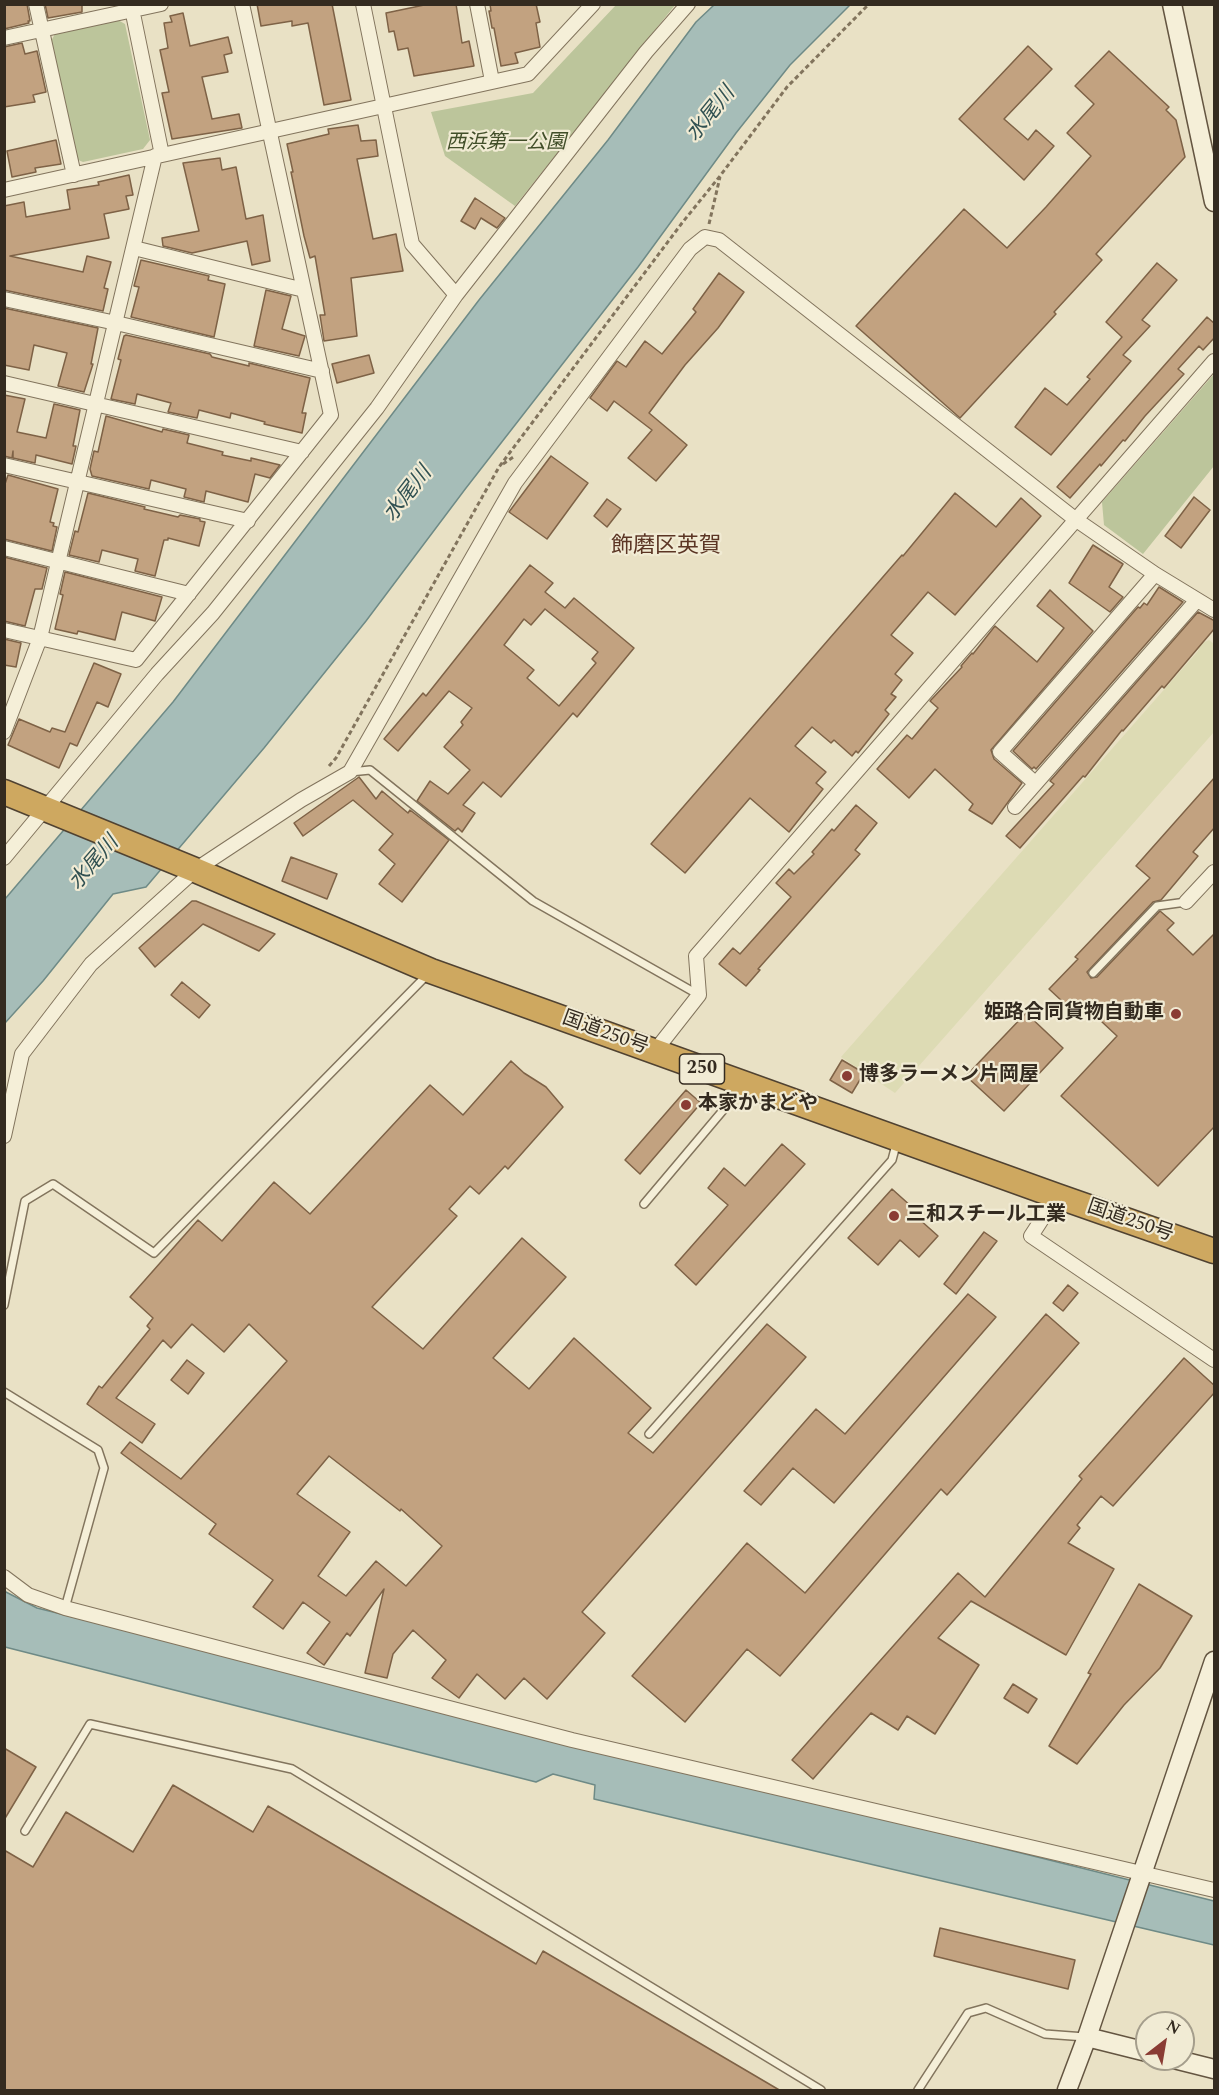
<!DOCTYPE html>
<meta charset="utf-8">
<style>
body{margin:0}
#map{position:relative;width:1219px;height:2095px;overflow:hidden;background:#e9e1c5;font-family:Spectral,serif}
canvas{display:block}
.frame{position:absolute;inset:0;border:6px solid #342b20;pointer-events:none}
.north{position:absolute;left:1135px;top:2011px;width:60px;height:60px;box-sizing:border-box;background:#f1ebd4;border:2px solid #a59e8c;border-radius:50%;rotate:31deg;font-size:16px;font-weight:700;line-height:24px;text-align:center;color:#342b20}
.north::after{content:'';display:block;margin:auto;width:21px;height:27px;background:#8a3c34;clip-path:polygon(50% 0,100% 100%,50% 72%,0 100%)}
</style>
<div id="map">
<canvas width="1219" height="2095"></canvas>
<div class="frame"></div>
<div class="north">N</div>
</div>
<script>
const ctx = document.querySelector('canvas').getContext('2d');
ctx.lineJoin = 'round';
function paint(path, color) { ctx.fillStyle = color; ctx.fill(path, 'evenodd'); }
const toPath = rows => new Path2D(rows.map(r => 'M' + r).join(''));
function strokePath(path, color, width, dash) { ctx.strokeStyle = color; ctx.lineWidth = width; ctx.lineCap = dash ? 'butt' : 'round'; ctx.setLineDash(dash || []); ctx.stroke(path); }
function write(font, color, halo, rows, align = 'center') {
  ctx.font = font + ' Spectral,"Noto Sans JP",serif'; ctx.lineWidth = 4.5; ctx.setLineDash([]); ctx.textBaseline = 'middle'; ctx.strokeStyle = halo; ctx.fillStyle = color; for (const [text, x, y, turn = 0] of rows) {
    ctx.save(); ctx.translate(x, y); ctx.rotate((+turn || 0) * Math.PI / 180); ctx.textAlign = isNaN(turn) ? turn : align; if (halo) ctx.strokeText(text, 0, 0); ctx.fillText(text, 0, 0); ctx.restore();
  }
}
const farmland = toPath([
 [1209,640,1214,644,1214,732,895,1093,841,1057,1198,651,1200,644]
]);
const green = toPath([
 [616,5,675,5,515,206,445,156,431,112,533,93],
 [118,20,125,24,150,140,143,149,83,162,76,159,51,41,56,32],
 [1214,374,1214,466,1143,554,1104,525,1102,502]
]);
const water = toPath([
 [714,5,850,5,790,65,736,133,638,267,466,488,366,621,264,748,146,887,113,894,43,981,5,1023,5,899,173,702,479,300,608,140,696,22,714,5],
 [4,1591,37,1608,1214,1901,1214,1945,594,1799,595,1785,553,1774,536,1782,5,1647,4,1591]
]);
const building = toPath([
 [4,4,27,4,30,21,28,21,29,23,4,29,4,4],
 [45,4,82,4,82,12,48,18,45,4],
 [257,4,332,4,351,100,324,105,308,23,292,26,292,21,261,26,257,4],
 [429,4,456,4,462,43,469,41,474,66,414,76,408,48,398,50,394,31,389,32,386,13,429,4],
 [490,4,536,4,540,22,536,23,540,47,515,53,518,63,501,66,494,28,492,28,489,11,491,11,490,4],
 [183,13,190,46,228,37,232,53,224,55,228,72,202,77,212,119,239,114,242,128,172,139,162,93,169,92,160,50,168,48,164,23,172,22,170,16,183,13],
 [22,43,25,54,37,51,46,92,33,95,35,102,4,107,4,47,22,43],
 [1028,46,1052,69,1004,119,1028,140,1036,130,1054,146,1024,180,959,119,1028,46],
 [1109,51,1169,107,1166,110,1176,120,1185,157,1096,254,1102,260,1054,312,1056,314,960,418,856,326,964,209,1007,248,1046,207,1091,156,1067,133,1094,104,1075,86,1109,51],
 [358,125,361,141,376,140,378,156,357,159,373,239,396,234,403,271,351,278,357,336,324,341,320,315,325,315,315,256,310,258,304,236,291,172,293,172,287,144,329,134,328,129,358,125],
 [56,140,61,164,35,168,36,172,12,177,7,151,56,140],
 [220,158,222,170,236,167,246,219,263,215,270,261,252,265,247,241,192,253,163,246,162,238,199,231,183,163,220,158],
 [129,175,133,195,126,196,129,209,104,214,109,238,10,256,83,272,87,256,111,262,104,288,108,289,103,311,4,290,4,206,24,202,26,217,70,209,67,190,99,185,98,182,129,175],
 [475,198,505,218,497,228,481,218,475,229,461,221,475,198],
 [141,260,209,276,208,280,225,284,214,337,131,317,139,287,134,286,141,260],
 [1157,263,1177,280,1142,320,1150,326,1123,355,1131,361,1051,455,1015,427,1045,388,1067,405,1090,379,1087,377,1122,337,1106,322,1157,263],
 [719,273,744,292,718,328,685,365,649,413,687,445,656,481,628,458,652,430,614,401,607,411,590,398,617,361,626,367,645,341,662,354,696,312,693,309,719,273],
 [266,290,291,296,282,329,305,336,299,356,254,346,266,290],
 [4,308,98,328,91,364,93,364,84,392,58,386,67,353,34,345,29,370,4,365,4,308],
 [1207,317,1215,324,1215,337,1203,350,1199,346,1178,369,1184,374,1145,416,1125,441,1123,440,1101,466,1100,464,1070,498,1057,487,1207,317],
 [126,335,210,354,212,357,249,366,249,363,310,378,302,413,306,413,302,433,264,424,265,422,231,413,230,418,199,410,197,418,168,412,171,403,137,394,135,404,111,399,121,360,118,359,124,336,126,335],
 [369,355,374,373,337,383,332,364,369,355],
 [4,395,25,399,17,432,46,438,54,404,80,410,73,446,76,446,72,464,36,455,35,463,13,458,13,451,12,458,4,456,4,395],
 [106,416,162,432,163,429,189,435,187,443,223,452,222,455,251,461,251,458,280,465,270,478,255,474,248,502,206,491,204,502,184,497,186,489,151,480,149,489,92,476,90,469,94,451,98,452,106,416],
 [551,456,588,483,547,539,509,512,551,456],
 [8,475,58,489,50,522,54,523,53,526,57,527,52,551,4,539,4,487,8,475],
 [88,493,145,507,144,509,178,517,180,515,200,519,200,521,205,522,199,546,168,538,168,540,164,540,155,576,135,571,138,559,102,550,99,562,69,555,75,531,78,532,88,493],
 [955,493,996,527,1021,498,1041,516,955,615,928,592,891,635,913,653,895,674,902,680,891,694,896,697,885,710,889,714,858,753,856,751,852,756,834,740,831,743,812,727,795,746,826,772,816,783,823,789,789,832,750,798,685,873,651,844,902,555,903,556,955,493],
 [1194,497,1210,510,1181,548,1165,536,1194,497],
 [607,499,621,509,607,527,594,516,607,499],
 [1093,545,1123,564,1109,587,1123,597,1110,612,1069,583,1093,545],
 [4,557,47,568,42,589,35,589,25,626,4,621,4,557],
 [530,565,553,583,545,592,565,608,574,598,634,648,577,717,573,713,501,797,483,782,463,805,475,813,462,832,458,828,455,831,417,801,430,781,448,794,470,770,444,747,463,725,461,722,472,708,449,691,398,751,384,739,423,693,426,696,530,565],
 [545,609,598,652,592,659,596,663,559,706,527,678,534,670,504,645,524,619,531,625,545,609],
 [65,572,162,597,155,621,122,612,115,640,78,631,77,634,55,629,63,595,60,594,65,572],
 [1159,587,1183,602,1182,603,1036,769,1034,767,1032,769,1013,751,1138,607,1140,608,1144,603,1147,605,1159,587],
 [1050,590,1093,631,991,750,994,759,1022,783,992,824,969,810,973,804,935,769,909,798,877,769,907,735,912,739,938,708,930,701,962,667,961,666,972,653,973,654,995,626,1037,662,1064,628,1037,606,1050,590],
 [1198,612,1215,621,1215,628,1164,688,1162,686,1123,731,1122,730,1085,777,1083,776,1020,848,1006,836,1054,784,1050,781,1198,612],
 [4,639,21,643,16,667,4,665,4,639],
 [94,663,121,674,108,707,97,702,77,746,70,743,59,768,8,745,19,719,50,732,52,728,65,732,94,663],
 [359,777,376,799,382,791,408,813,410,810,449,840,402,902,379,884,395,864,379,850,393,834,353,800,303,836,294,823,359,777],
 [1215,777,1215,827,1193,852,1198,856,1161,900,1153,902,1087,972,1091,978,1097,977,1160,911,1174,923,1167,930,1193,955,1215,933,1215,1126,1158,1186,1061,1096,1117,1036,1085,1006,1077,1015,1049,989,1078,959,1075,957,1150,878,1136,866,1215,777],
 [856,805,877,823,855,850,860,854,758,969,760,970,746,986,719,964,733,948,740,954,791,897,776,883,789,869,794,874,814,854,812,852,832,829,834,831,856,805],
 [291,857,337,874,327,899,282,881,291,857],
 [192,901,196,901,275,934,259,951,203,924,155,967,139,948,192,901],
 [182,982,210,1005,199,1018,171,995,182,982],
 [1026,1013,1063,1048,1004,1111,966,1076,1026,1013],
 [842,1060,864,1073,852,1093,830,1080,842,1060],
 [511,1061,524,1073,546,1087,563,1107,508,1169,505,1166,479,1194,470,1186,449,1209,457,1216,372,1307,423,1349,522,1238,566,1277,493,1358,529,1389,574,1338,651,1408,628,1433,653,1453,767,1324,806,1357,582,1612,605,1633,547,1699,524,1678,505,1699,477,1674,459,1698,432,1678,446,1660,413,1630,393,1654,387,1678,365,1673,384,1589,350,1636,347,1633,324,1665,307,1653,330,1622,303,1602,283,1629,253,1607,273,1580,209,1534,216,1524,121,1453,130,1442,181,1479,287,1361,249,1324,224,1352,192,1324,171,1348,163,1340,116,1398,155,1424,142,1443,87,1404,99,1386,102,1388,150,1329,147,1326,153,1318,130,1297,198,1220,222,1241,274,1182,310,1214,430,1085,463,1115,511,1061],
 [329,1456,400,1511,401,1509,442,1546,406,1586,376,1561,346,1596,318,1576,350,1532,297,1494,329,1456],
 [686,1090,701,1103,640,1174,625,1160,686,1090],
 [782,1144,805,1164,696,1285,675,1265,728,1205,708,1188,724,1168,745,1186,782,1144],
 [892,1189,922,1216,919,1219,938,1236,919,1257,900,1240,878,1265,848,1238,892,1189],
 [984,1232,997,1241,956,1294,944,1284,984,1232],
 [1068,1285,1078,1293,1063,1311,1053,1303,1068,1285],
 [968,1294,996,1317,834,1503,793,1468,761,1505,744,1491,816,1409,845,1434,968,1294],
 [1046,1314,1079,1343,947,1495,941,1489,780,1676,747,1649,685,1722,632,1676,747,1543,805,1593,1046,1314],
 [1184,1358,1215,1386,1215,1392,1113,1506,1101,1496,1077,1525,1080,1528,1068,1543,1114,1569,1066,1655,971,1601,938,1638,979,1665,935,1734,907,1716,898,1730,871,1713,813,1779,792,1760,958,1573,985,1597,1082,1479,1079,1476,1184,1358],
 [187,1360,204,1373,188,1394,171,1380,187,1360],
 [1139,1584,1192,1616,1160,1668,1124,1705,1077,1764,1049,1746,1091,1674,1088,1673,1139,1584],
 [1013,1684,1037,1699,1028,1713,1004,1698,1013,1684],
 [4,1748,36,1767,4,1820,4,1748],
 [173,1785,253,1832,268,1806,536,1964,543,1951,781,2091,4,2091,4,1850,33,1867,66,1812,133,1852,173,1785],
 [940,1928,1075,1960,1068,1989,934,1956,940,1928]
]);
const path = toPath([
 [709,224,720,177],
 [503,464,515,456],
 [329,766,336,758,499,467,682,223,720,176,787,87,869,4]
]);
const lane = toPath([
 [350,772,370,770,533,901,699,995],
 [1093,973,1157,906,1186,902],
 [644,1204,741,1089],
 [4,1305,25,1201,53,1184,154,1253,427,975],
 [4,1392,98,1450,104,1468,65,1608],
 [649,1434,892,1160,897,1141],
 [25,1831,90,1724,292,1769,821,2090],
 [918,2090,968,2013,986,2008,1045,2034,1085,2037]
]);
const street = toPath([
 [36,4,74,175],
 [131,4,162,155],
 [363,4,412,244,456,295],
 [477,4,492,81],
 [4,38,161,4],
 [4,190,528,74,593,4],
 [134,248,304,290],
 [4,299,116,323,322,371],
 [4,383,302,452],
 [4,465,248,521],
 [4,548,189,594],
 [4,630,136,660,331,415,242,4],
 [4,732,40,638,155,156],
 [1035,783,1000,752,1155,574],
 [1015,807,1197,600],
 [4,858,157,674,213,613,377,408,456,295,646,52,688,4],
 [1186,902,1214,872],
 [655,1051,699,995,696,956,1214,361],
 [4,1136,22,1054,91,964,195,870,301,800,350,772,515,483,690,249,705,237,719,240,1075,519,1155,574,1214,610],
 [1057,1196,1031,1236,1214,1360],
 [4,1577,28,1595,65,1608,572,1740,1214,1890]
]);
const secondary = toPath([
 [1172,4,1214,202],
 [1087,2037,1147,2052],
 [1174,2059,1214,2069],
 [1067,2090,1087,2037,1214,1661]
]);
const highway = toPath([
 [4,792,195,870,431,971,1057,1196,1214,1251]
]);
const markers = [
 [1176,1014,6,"#8a3c34"],
 [847,1076,6,"#8a3c34"],
 [686,1105,6,"#8a3c34"],
 [894,1216,6,"#8a3c34"]
];
const shields = [
 [702,1069,45]
];
const shieldNames = [
 ["250",702,1069]
];
const parkNames = [
 ["西浜第一公園",506,144]
];
const poiNames = [
 ["姫路合同貨物自動車",1164,1014,"right"],
 ["博多ラーメン片岡屋",859,1076],
 ["本家かまどや",698,1105],
 ["三和スチール工業",906,1216]
];
const streetNames = [
 ["国道250号",605,1034,20],
 ["国道250号",1130,1222,19]
];
const waterNames = [
 ["水尾川",712,115,-51],
 ["水尾川",409,495,-52],
 ["水尾川",95,864,-49]
];
const quarterNames = [
 ["飾磨区英賀",666,548]
];
paint(farmland, '#dddbb4');
paint(green, '#bcc59b');
paint(water, '#a6bdb8');
strokePath(water, '#6e8a86', 1.5);
paint(building, '#c2a280');
strokePath(building, '#7e6246', 1.5);
strokePath(lane, '#82745d', 10);
strokePath(street, '#82745d', 16);
strokePath(secondary, '#645541', 21);
strokePath(highway, '#504231', 27);
strokePath(path, '#82745d', 3, [4.5, 3]);
strokePath(lane, '#f5efd8', 7);
strokePath(street, '#f5efd8', 14);
strokePath(secondary, '#f5efd8', 18);
strokePath(highway, '#cea860', 24);
for (const [x, y, r, color] of markers) { const dot = new Path2D(); dot.arc(x, y, r, 0, 2 * Math.PI); ctx.fillStyle = color; ctx.fill(dot); strokePath(dot, '#f1ebd4', 2); }
for (const [x, y, w] of shields) { const box = new Path2D(); box.roundRect(x - w / 2, y - 15, w, 30, 4.5); ctx.fillStyle = '#f1ebd4'; ctx.fill(box); strokePath(box, '#342b20', 1.5); }
write('bold 18px', '#342b20', null, shieldNames);
write('italic 20px', '#414e29', '#f1ebd4', parkNames);
write('bold 20px', '#342b20', '#f1ebd4', poiNames, 'left');
write('20px', '#342b20', '#f1ebd4', streetNames);
write('italic 21px', '#315152', '#f1ebd4', waterNames);
write('22px', '#5b3524', '#f1ebd4', quarterNames);
</script>
